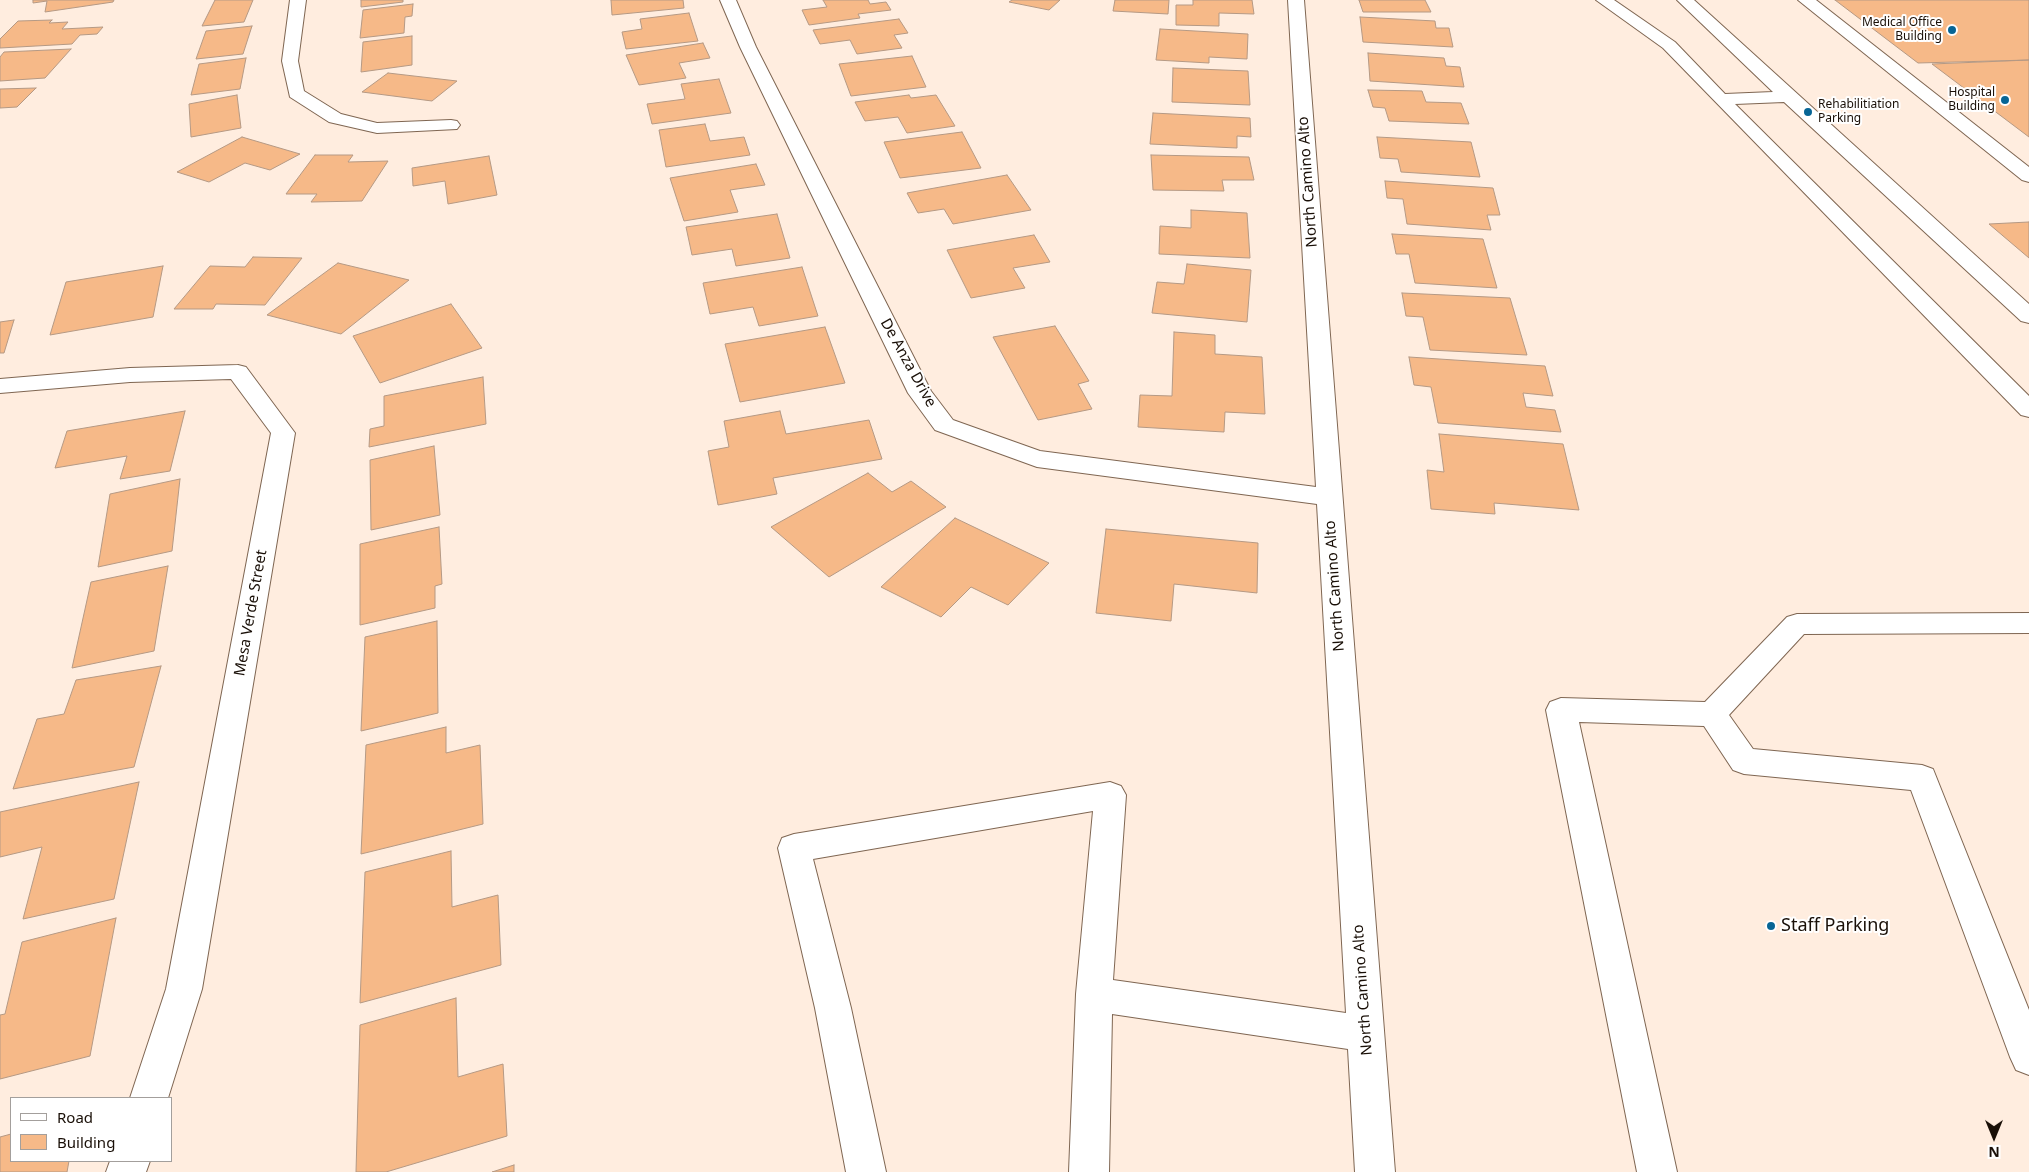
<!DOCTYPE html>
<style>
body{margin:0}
#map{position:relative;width:2029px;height:1172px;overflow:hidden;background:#ffeddf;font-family:"Noto Sans",sans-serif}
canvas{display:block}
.legend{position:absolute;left:10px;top:1097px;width:162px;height:65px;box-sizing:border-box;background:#fff;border:1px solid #a39f9c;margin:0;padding:6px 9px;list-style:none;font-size:15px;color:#190f07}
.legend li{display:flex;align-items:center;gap:10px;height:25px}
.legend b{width:25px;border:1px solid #a39f9c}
.north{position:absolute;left:1969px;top:1112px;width:50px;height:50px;-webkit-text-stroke:4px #fff;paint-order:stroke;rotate:180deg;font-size:14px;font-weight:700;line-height:20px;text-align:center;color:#190f07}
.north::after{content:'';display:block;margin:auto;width:18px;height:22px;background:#190f07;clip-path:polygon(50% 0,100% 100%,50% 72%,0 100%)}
</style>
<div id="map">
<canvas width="2029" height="1172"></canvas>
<ul class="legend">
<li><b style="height:6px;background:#fff"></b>Road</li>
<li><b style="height:14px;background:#f6b988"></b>Building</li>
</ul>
<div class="north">N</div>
</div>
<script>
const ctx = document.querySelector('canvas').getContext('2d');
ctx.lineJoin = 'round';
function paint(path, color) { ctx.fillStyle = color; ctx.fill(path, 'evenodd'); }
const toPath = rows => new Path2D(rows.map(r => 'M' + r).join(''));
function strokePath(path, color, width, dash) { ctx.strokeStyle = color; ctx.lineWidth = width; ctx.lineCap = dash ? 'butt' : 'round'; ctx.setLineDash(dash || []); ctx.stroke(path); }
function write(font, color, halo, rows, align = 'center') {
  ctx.font = font + ' "Noto Sans",sans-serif'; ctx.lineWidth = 4; ctx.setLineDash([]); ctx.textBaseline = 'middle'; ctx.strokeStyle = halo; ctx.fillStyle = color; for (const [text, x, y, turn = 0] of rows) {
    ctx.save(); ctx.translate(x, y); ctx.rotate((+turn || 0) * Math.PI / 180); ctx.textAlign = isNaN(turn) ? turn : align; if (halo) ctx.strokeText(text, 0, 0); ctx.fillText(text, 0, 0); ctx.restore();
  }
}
const building = toPath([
 [33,0,114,0,113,2,45,12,47,1,33,3,33,0],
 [215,0,253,0,244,22,202,26,215,0],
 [361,0,403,0,403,2,361,7,361,0],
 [611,0,683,0,684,8,612,15,611,0],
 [823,0,868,0,870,4,886,2,891,10,858,14,860,18,809,25,802,10,827,7,823,0],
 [1012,0,1060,0,1049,10,1009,2,1012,0],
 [1115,0,1169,0,1168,14,1113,11,1115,0],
 [1193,0,1252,0,1254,14,1219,13,1219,26,1176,25,1176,5,1193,5,1193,0],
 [1359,0,1425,0,1431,12,1363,12,1359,0],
 [1835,0,2029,0,2029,60,1918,63,1835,0],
 [413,4,412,16,405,17,404,33,360,38,363,10,413,4],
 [689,13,698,41,626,49,622,32,642,29,640,19,689,13],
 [1360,17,1435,21,1436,28,1449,28,1453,47,1363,42,1360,17],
 [899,19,908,33,894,35,902,48,857,54,850,40,820,44,813,30,899,19],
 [52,20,49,23,68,22,62,29,103,27,97,34,80,35,72,44,0,48,0,39,18,21,52,20],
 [252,26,243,54,196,59,206,31,252,26],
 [1160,29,1248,34,1247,59,1209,57,1209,63,1156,60,1160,29],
 [412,36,412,65,361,72,363,42,412,36],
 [703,43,710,58,679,63,686,78,639,85,626,55,703,43],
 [71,49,45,78,0,81,0,57,4,52,71,49],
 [1368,53,1444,58,1446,66,1460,67,1464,87,1370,81,1368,53],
 [912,56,926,87,851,96,839,64,912,56],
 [246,58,240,89,191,95,199,64,246,58],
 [2029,60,2029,137,1932,64,2029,60],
 [1173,68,1248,71,1250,105,1172,102,1173,68],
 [388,73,457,81,432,101,362,92,388,73],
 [719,79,731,113,652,124,647,104,685,99,681,84,719,79],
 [36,88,17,107,0,108,0,89,36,88],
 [1368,90,1422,91,1426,102,1461,103,1469,124,1389,121,1385,108,1373,107,1368,90],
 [237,95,241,128,191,137,189,104,237,95],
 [909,95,911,98,936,95,955,126,907,133,898,117,865,121,855,102,909,95],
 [1153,113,1250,118,1251,137,1237,136,1237,148,1150,144,1153,113],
 [705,124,710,141,744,137,750,155,666,167,659,130,705,124],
 [962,132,981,168,900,178,884,142,962,132],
 [242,137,300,154,270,170,245,163,209,182,177,172,242,137],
 [1377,137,1471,142,1480,177,1401,172,1398,159,1380,158,1377,137],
 [315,155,353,155,348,162,388,161,362,201,311,202,317,194,286,194,315,155],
 [1151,155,1249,157,1254,180,1222,180,1224,191,1153,190,1151,155],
 [489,156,497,195,448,204,445,181,413,186,412,168,489,156],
 [756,164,765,185,730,190,738,212,684,221,670,178,756,164],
 [1007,175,1031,210,953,224,944,209,918,213,907,193,1007,175],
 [1385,181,1493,188,1500,215,1487,215,1491,230,1407,224,1403,199,1387,198,1385,181],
 [1191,210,1247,213,1250,258,1159,254,1160,226,1191,228,1191,210],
 [777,214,790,258,736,266,732,249,692,255,686,227,777,214],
 [2029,222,2029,258,1989,224,2029,222],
 [1392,234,1483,239,1497,288,1415,283,1409,254,1396,254,1392,234],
 [1034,235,1050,262,1013,268,1025,288,971,298,947,250,1034,235],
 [253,257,302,258,265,305,216,304,213,309,174,309,210,266,245,267,253,257],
 [338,263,409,280,341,334,267,315,338,263],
 [1187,264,1251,270,1247,322,1152,313,1157,282,1184,284,1187,264],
 [163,266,153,317,50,335,66,282,163,266],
 [802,267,818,316,759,326,753,307,710,314,703,283,802,267],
 [1402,293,1510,298,1527,355,1430,350,1423,317,1406,316,1402,293],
 [451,304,482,348,380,383,353,336,451,304],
 [14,320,4,353,0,353,0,322,14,320],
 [1055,326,1089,381,1078,384,1092,409,1038,420,993,337,1055,326],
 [825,327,845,383,740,402,725,344,825,327],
 [1174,332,1215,335,1215,354,1262,357,1265,414,1225,412,1224,432,1138,427,1140,395,1172,396,1174,332],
 [1409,357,1545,366,1553,396,1523,393,1526,407,1555,410,1561,432,1438,423,1431,387,1414,385,1409,357],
 [483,377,486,424,369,447,370,429,384,426,384,396,483,377],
 [185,411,170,471,120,479,127,456,55,468,67,431,185,411],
 [780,411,786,434,869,420,882,459,773,478,777,494,718,505,708,451,729,447,724,421,780,411],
 [1439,434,1563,444,1579,510,1494,503,1495,514,1431,509,1427,470,1444,472,1439,434],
 [434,446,440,515,371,530,370,460,434,446],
 [868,473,892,492,911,481,946,507,829,577,771,527,868,473],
 [180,479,172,551,98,567,110,494,180,479],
 [955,518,1049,563,1008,605,971,587,941,617,881,587,955,518],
 [439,527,442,584,435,586,435,608,360,625,360,544,439,527],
 [1106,529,1258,543,1257,593,1174,584,1171,621,1096,613,1106,529],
 [168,566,154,651,72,668,91,582,168,566],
 [437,621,438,713,361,731,365,637,437,621],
 [161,666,134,767,13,789,37,719,64,714,76,680,161,666],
 [446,727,446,753,480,745,483,824,361,854,366,745,446,727],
 [139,782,114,899,23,919,42,847,0,857,0,812,139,782],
 [451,851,452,907,498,895,501,965,360,1003,365,872,451,851],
 [116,918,90,1056,0,1079,0,1015,5,1014,22,942,116,918],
 [456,998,458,1077,503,1064,507,1136,386,1172,356,1172,360,1025,456,998],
 [11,1134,11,1161,69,1161,67,1172,0,1172,0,1137,11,1134],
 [514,1165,514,1172,492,1172,514,1165]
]);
const minor = toPath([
 [290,0,306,0,298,61,304,91,341,114,377,123,451,120,457,121,460,125,457,129,377,133,329,122,290,97,282,61,290,0],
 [720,0,736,0,756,47,931,391,953,420,1040,451,1316,487,1288,0,1304,0,1395,1172,1355,1172,1348,1049,1112,1014,1109,1172,1069,1172,1076,994,1093,811,813,859,851,1008,886,1172,846,1172,815,1008,778,848,782,838,794,834,1110,782,1121,786,1126,795,1113,980,1346,1013,1317,504,1037,467,935,430,908,393,740,47,720,0],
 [1596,0,1614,0,1675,42,1725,94,1773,92,1677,0,1694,0,2029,304,2029,323,2021,321,1784,102,1735,104,2029,396,2029,417,2021,415,1663,48,1596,0],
 [1798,0,1816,0,2029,167,2029,182,2022,180,1798,0],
 [238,365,246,367,295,433,202,989,168,1098,130,1098,166,989,271,433,231,379,130,382,0,393,0,379,130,368,238,365],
 [2029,613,2029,633,1804,634,1729,715,1753,749,1922,765,1933,769,2029,1010,2029,1075,2016,1070,2010,1057,1911,790,1744,774,1733,770,1704,726,1579,722,1677,1172,1637,1172,1546,710,1550,702,1561,698,1705,702,1787,617,1797,614,2029,613],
 [110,1161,150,1161,146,1172,106,1172,110,1161]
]);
const markers = [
 [1952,30,5,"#076595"],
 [2005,100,5,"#076595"],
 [1808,112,5,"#076595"],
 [1771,926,5,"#076595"]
];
const farPoinames = [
 ["Medical Office",1942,23],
 ["Building",1942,37],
 ["Hospital",1995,93],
 ["Building",1995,107],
 ["Rehabilitiation",1818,105,"left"],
 ["Parking",1818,119,"left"]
];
const streetNames = [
 ["North Camino Alto",1308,182,-94],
 ["De Anza Drive",908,363,61],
 ["North Camino Alto",1335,586,-94],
 ["Mesa Verde Street",251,613,-80],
 ["North Camino Alto",1363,990,-94]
];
const nearPoinames = [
 ["Staff Parking",1781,926]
];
paint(building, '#f6b988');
strokePath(building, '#b59984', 1);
strokePath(minor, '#7f6652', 2);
paint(minor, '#fff');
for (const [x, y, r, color] of markers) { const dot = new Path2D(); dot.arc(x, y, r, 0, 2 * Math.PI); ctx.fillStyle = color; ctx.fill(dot); strokePath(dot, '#fff', 2); }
write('12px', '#190f07', '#fff', farPoinames, 'right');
write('15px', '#190f07', '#fff', streetNames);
write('18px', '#190f07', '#fff', nearPoinames, 'left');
</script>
